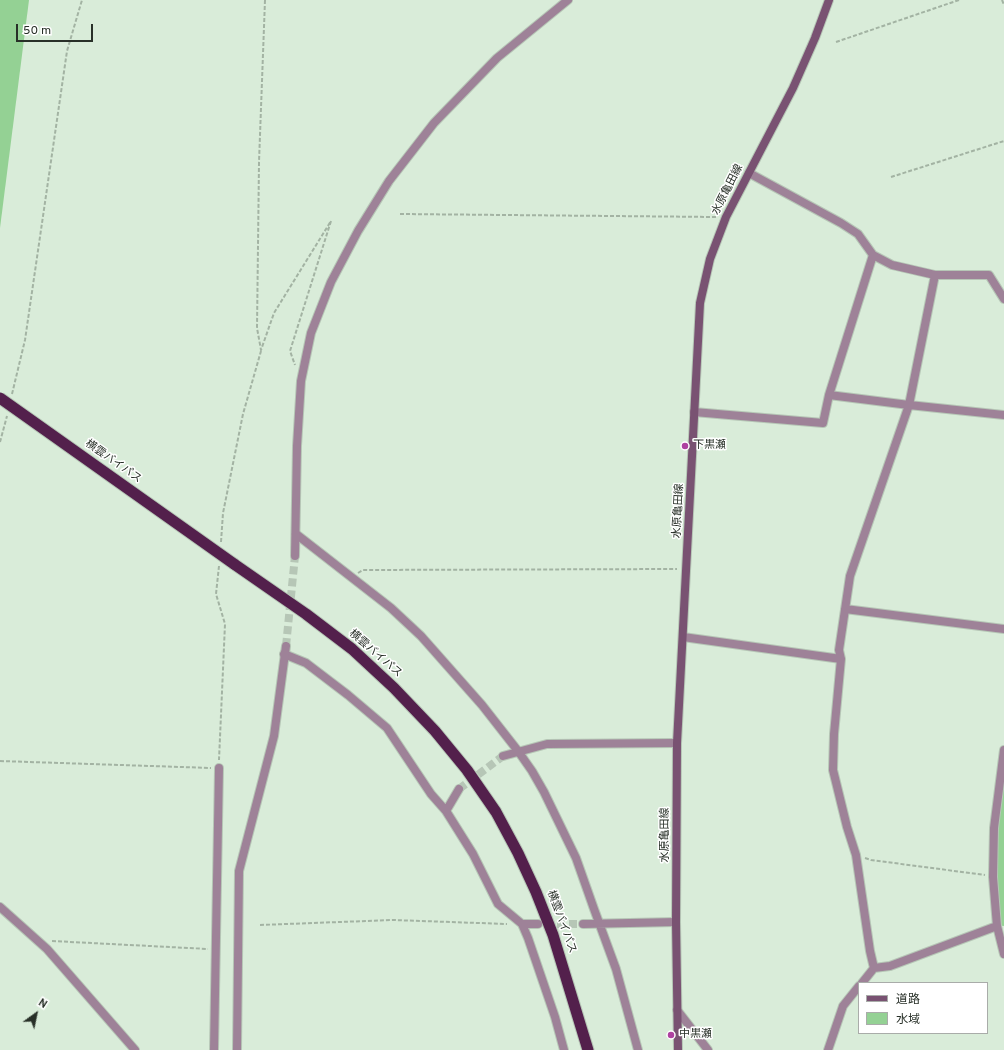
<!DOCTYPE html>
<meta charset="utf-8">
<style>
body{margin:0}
#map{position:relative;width:1004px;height:1050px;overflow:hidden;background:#d9ecd9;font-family:Overpass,"Noto Sans JP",sans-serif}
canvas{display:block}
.legend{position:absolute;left:858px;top:982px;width:130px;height:52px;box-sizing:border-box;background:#fff;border:1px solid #a9aca9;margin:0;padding:5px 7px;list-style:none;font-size:12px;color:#283028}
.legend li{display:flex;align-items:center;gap:8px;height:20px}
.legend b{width:20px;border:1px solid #a9aca9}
.north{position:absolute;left:16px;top:994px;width:40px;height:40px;-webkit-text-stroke:3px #fff;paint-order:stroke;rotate:33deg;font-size:11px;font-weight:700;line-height:16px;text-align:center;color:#283028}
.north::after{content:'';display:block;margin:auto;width:14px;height:18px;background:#283028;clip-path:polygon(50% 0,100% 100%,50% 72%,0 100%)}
.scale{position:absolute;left:16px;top:24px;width:77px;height:18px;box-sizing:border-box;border:2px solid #283028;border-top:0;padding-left:5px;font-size:12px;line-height:14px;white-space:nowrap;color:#283028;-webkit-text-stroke:3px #fff;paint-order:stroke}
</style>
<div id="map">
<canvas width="1004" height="1050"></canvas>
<ul class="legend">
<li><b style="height:5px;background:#795272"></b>道路</li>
<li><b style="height:11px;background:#94d194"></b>水域</li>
</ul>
<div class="north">N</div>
<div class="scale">50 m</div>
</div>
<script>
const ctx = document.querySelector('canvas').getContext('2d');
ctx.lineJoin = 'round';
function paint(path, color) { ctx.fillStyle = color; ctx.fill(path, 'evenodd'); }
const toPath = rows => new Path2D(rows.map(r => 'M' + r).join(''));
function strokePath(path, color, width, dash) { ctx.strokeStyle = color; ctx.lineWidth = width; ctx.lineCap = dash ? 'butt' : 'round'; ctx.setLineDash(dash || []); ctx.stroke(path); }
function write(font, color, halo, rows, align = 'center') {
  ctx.font = font + ' Overpass,"Noto Sans JP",sans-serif'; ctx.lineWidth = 3; ctx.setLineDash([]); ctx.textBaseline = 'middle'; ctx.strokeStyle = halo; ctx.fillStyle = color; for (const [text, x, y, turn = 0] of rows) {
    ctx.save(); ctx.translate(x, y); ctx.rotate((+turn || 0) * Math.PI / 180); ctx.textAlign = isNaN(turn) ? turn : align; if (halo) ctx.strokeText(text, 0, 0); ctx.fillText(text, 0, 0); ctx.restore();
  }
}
const water = toPath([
 [0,0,29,0,0,228]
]);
const river = toPath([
 [1004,797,1001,850,1001,907,1004,917]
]);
const minorTunnel = toPath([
 [459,789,503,756],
 [545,924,583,924]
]);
const tertiaryTunnel = toPath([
 [286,646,295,556]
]);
const path = toPath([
 [265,0,259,162,257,328,261,350,274,313,331,221,290,351,295,365],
 [1002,0,1004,5],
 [836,42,959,0],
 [891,177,1004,141],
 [400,214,717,217],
 [12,394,25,340,67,51,82,0],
 [0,442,7,416],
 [221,542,223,513,243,414,261,351],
 [219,566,216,594,225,624,219,760],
 [358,573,363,570,677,569],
 [0,761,211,768],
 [865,858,871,860,985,875],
 [260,925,393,920,507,924],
 [52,941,208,949]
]);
const minor = toPath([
 [749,173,841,223,858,234,873,255,892,265,935,275,989,275,1004,299],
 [829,395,909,405,1004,415],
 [694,412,823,423,829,395,873,255],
 [296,534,391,608,421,636,482,705,518,751,532,771,544,792,576,858,594,909,616,969,638,1050],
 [845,609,1004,629],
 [683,637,841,659],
 [284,654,306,663,348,695,387,728,431,794,446,811,473,854,498,904,522,924,528,938,555,1017,564,1050],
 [1004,750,994,828,993,877,997,926,1004,954],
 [503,756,547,744,677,743],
 [446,811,459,789],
 [0,907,47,949,135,1050],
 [522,924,538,924],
 [583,924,676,922],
 [874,968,870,951,856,855,847,827,833,770,834,734,841,659,839,650,850,576,909,405,935,275],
 [862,983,874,968,890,966,997,926],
 [677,1010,708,1050],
 [214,1050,219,768],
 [828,1050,843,1006,859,986]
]);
const tertiary = toPath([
 [295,556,297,446,301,381,311,333,331,282,358,231,389,181,434,123,497,58,568,0],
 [237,1050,239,871,274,736,286,646]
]);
const secondary = toPath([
 [678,1050,676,922,677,743,700,303,710,259,726,217,793,88,815,38,829,0]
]);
const trunk = toPath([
 [234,564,306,614,352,649,394,688,435,731,467,770,496,812,518,853,536,892,553,935,588,1050]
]);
const trunkBridge = toPath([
 [0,398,234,564]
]);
const markers = [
 [685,446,4,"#ae41a0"],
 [671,1035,4,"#ae41a0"]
];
const streetNames = [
 ["水原亀田線",728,190,-63],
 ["横雲バイパス",113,462,35],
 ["水原亀田線",679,511,-87],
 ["横雲バイパス",375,654,41],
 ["水原亀田線",666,835,-90],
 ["横雲バイパス",561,922,70]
];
const poiNames = [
 ["下黒瀬",693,446],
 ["中黒瀬",679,1035]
];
paint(water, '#94d194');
strokePath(river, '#94d194', 18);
strokePath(minorTunnel, '#b6c6b6', 8, [8, 4]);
strokePath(tertiaryTunnel, '#b6c6b6', 8, [8, 4]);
strokePath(minor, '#b6c6b6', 10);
strokePath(tertiary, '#b6c6b6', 10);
strokePath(secondary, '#b6c6b6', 10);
strokePath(trunk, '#b6c6b6', 13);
strokePath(path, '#a3b3a3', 2, [4, 2]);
strokePath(minor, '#9e8298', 8);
strokePath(tertiary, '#9e8298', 8);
strokePath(secondary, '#795272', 8);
strokePath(trunk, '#53204c', 11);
strokePath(trunkBridge, '#b6c6b6', 13, []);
strokePath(trunkBridge, '#53204c', 11);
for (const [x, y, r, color] of markers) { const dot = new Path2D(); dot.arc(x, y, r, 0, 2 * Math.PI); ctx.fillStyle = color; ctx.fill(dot); strokePath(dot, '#fff', 1.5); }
write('11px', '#283028', '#fff', streetNames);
write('11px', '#283028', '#fff', poiNames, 'left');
</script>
